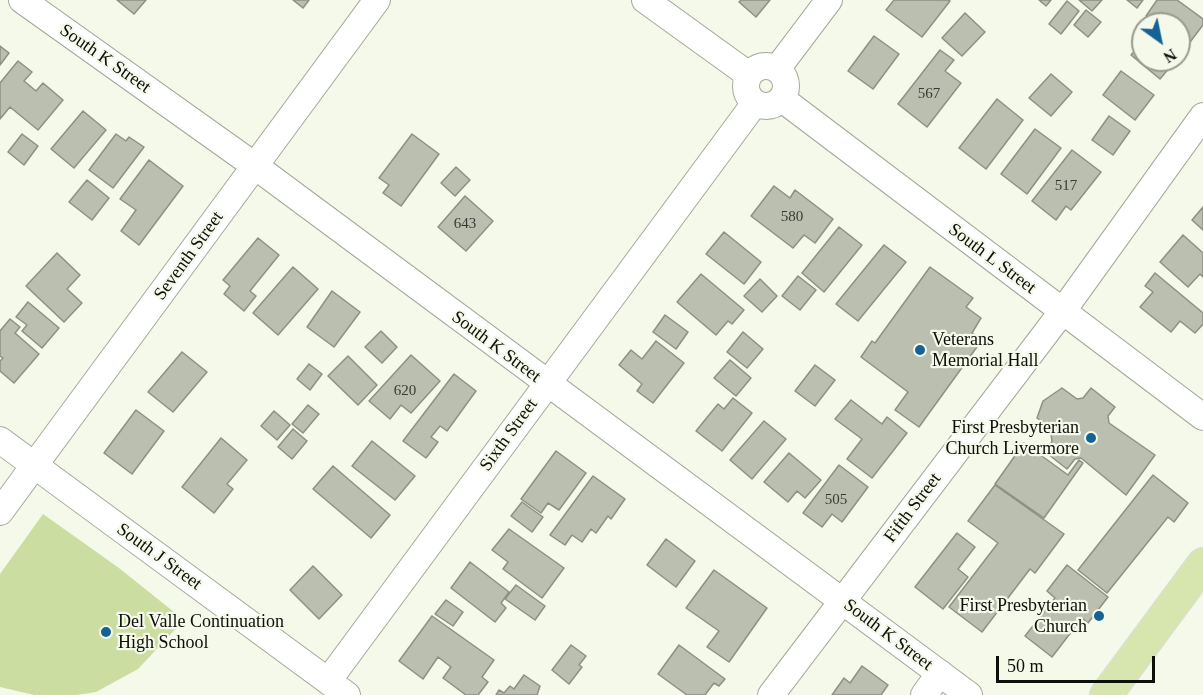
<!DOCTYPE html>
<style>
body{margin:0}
#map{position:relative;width:1203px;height:695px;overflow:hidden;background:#f4f9ea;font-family:Georgia,serif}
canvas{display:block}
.north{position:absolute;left:1131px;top:12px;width:60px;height:60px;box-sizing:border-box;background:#f4f9ea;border:2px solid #989b90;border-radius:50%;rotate:147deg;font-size:16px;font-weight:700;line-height:24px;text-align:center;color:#0d0f0a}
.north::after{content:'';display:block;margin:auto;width:21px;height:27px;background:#156295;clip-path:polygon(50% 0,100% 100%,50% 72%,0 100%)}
.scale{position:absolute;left:996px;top:656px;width:159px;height:27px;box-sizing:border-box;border:3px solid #0d0f0a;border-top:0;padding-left:8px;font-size:18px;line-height:21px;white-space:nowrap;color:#0d0f0a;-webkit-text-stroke:4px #f4f9ea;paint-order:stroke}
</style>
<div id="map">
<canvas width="1203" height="695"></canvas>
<div class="north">N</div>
<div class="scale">50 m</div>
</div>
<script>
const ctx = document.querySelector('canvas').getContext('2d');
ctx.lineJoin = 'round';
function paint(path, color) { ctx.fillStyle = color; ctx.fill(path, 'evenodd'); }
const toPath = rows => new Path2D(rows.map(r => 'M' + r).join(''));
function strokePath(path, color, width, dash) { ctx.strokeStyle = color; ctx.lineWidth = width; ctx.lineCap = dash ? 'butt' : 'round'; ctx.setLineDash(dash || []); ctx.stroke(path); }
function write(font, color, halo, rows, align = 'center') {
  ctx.font = font + ' Georgia,serif'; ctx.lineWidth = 4.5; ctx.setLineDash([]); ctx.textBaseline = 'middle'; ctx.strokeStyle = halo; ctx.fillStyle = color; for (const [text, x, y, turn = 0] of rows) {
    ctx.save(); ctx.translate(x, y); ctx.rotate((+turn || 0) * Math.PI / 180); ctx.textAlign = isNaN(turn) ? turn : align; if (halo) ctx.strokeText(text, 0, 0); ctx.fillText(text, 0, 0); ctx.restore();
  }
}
const green = toPath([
 [43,514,119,568,184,620,138,669,96,692,76,695,34,695,0,687,0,574]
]);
const building = toPath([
 [117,0,146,0,134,14,117,0],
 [293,0,309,0,303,8,293,0],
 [741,0,770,0,756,17,739,2,741,0],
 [894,0,948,0,950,1,922,37,886,10,894,0],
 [1039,0,1051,0,1046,6,1039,0],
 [1079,0,1102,0,1092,11,1079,0],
 [1127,0,1143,0,1137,8,1127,0],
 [1157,0,1177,0,1203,19,1203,25,1187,46,1179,41,1179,24,1157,24,1146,16,1157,0],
 [1067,1,1079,11,1061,34,1049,24,1067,1],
 [1086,10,1101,22,1088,37,1074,25,1086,10],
 [965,13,985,32,962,56,942,38,965,13],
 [874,36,899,54,873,89,848,71,874,36],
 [1143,41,1143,60,1176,60,1160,79,1131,55,1143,41],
 [0,46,9,53,0,65,0,46],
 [940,50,954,60,945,71,961,83,927,127,898,104,940,50],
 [18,61,32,72,24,81,36,91,43,83,63,100,38,130,10,107,0,119,0,83,18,61],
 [1121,71,1154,95,1135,120,1103,95,1121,71],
 [1051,74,1072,92,1051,116,1029,98,1051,74],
 [997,99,1023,120,986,169,959,148,997,99],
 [83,111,106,130,74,168,51,149,83,111],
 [1109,116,1130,131,1113,155,1092,140,1109,116],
 [1035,129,1061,148,1027,194,1001,174,1035,129],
 [22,134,38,146,24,165,8,152,22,134],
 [116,134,126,141,129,137,144,147,113,188,89,170,116,134],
 [412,134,439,154,401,206,383,193,389,185,379,178,412,134],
 [1072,150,1101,172,1071,210,1066,206,1056,220,1032,201,1072,150],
 [149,160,183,186,139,245,121,231,136,210,120,199,149,160],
 [456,167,470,180,455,196,441,183,456,167],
 [87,180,109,198,92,220,69,202,87,180],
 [774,186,790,198,795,190,833,219,815,243,804,235,793,248,751,216,774,186],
 [465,196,493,221,466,251,438,227,465,196],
 [1203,207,1203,230,1192,220,1203,207],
 [839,227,862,245,824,292,802,273,839,227],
 [724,232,761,262,744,284,706,254,724,232],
 [1183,235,1203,253,1203,277,1200,274,1188,287,1160,262,1183,235],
 [258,238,279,255,250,291,256,296,244,311,224,294,230,286,223,280,258,238],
 [884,245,906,262,858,321,836,304,884,245],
 [57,253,80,275,67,289,82,303,64,322,26,286,57,253],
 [293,267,318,289,278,335,253,313,293,267],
 [930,267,973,298,966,307,981,318,972,333,982,340,919,427,895,410,908,392,861,357,872,341,875,343,930,267],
 [1155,273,1203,313,1203,324,1195,333,1180,321,1171,332,1140,307,1153,292,1145,286,1155,273],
 [701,274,744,310,732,324,728,321,716,335,677,302,701,274],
 [798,276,816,290,800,310,782,296,798,276],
 [760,279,777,296,762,312,744,296,760,279],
 [332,291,360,312,334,347,307,327,332,291],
 [28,302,59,328,42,348,22,331,27,325,16,317,28,302],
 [665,315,688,332,676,349,653,332,665,315],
 [10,319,20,327,15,333,39,354,14,383,0,371,0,361,3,358,0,356,0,331,10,319],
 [381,331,397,347,382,363,365,347,381,331],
 [743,332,763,349,747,368,727,352,743,332],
 [656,341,684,363,653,403,637,391,642,384,619,365,631,350,642,359,656,341],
 [182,352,207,372,173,412,148,392,182,352],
 [411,355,440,381,411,413,401,405,390,419,369,401,411,355],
 [348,356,377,385,358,405,328,376,348,356],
 [730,360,751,378,736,396,714,378,730,360],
 [309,364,322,374,310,390,297,379,309,364],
 [815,365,835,380,815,406,795,391,815,365],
 [454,374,476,391,447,431,440,426,431,437,438,442,426,458,403,441,454,374],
 [1062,388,1077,399,1083,398,1091,388,1115,407,1108,416,1109,423,1155,455,1126,495,1081,458,1075,459,1067,469,1044,451,1052,442,1051,434,1041,426,1044,423,1037,418,1043,401,1062,388],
 [733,398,752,413,722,451,696,431,718,404,724,409,733,398],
 [851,400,882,424,887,417,907,433,872,478,847,459,862,439,835,419,851,400],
 [308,405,319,414,303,433,292,424,308,405],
 [136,410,164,431,132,474,104,453,136,410],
 [274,411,290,425,277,440,261,426,274,411],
 [764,421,786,439,752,479,730,460,764,421],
 [293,429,307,441,292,459,278,447,293,429],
 [221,438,247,460,227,484,233,489,214,513,182,487,221,438],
 [372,441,415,476,395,500,352,466,372,441],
 [1024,443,1068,475,1079,460,1083,463,1044,518,995,484,1024,443],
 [556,451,586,473,559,510,548,503,541,513,521,499,556,451],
 [789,453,821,480,805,498,797,491,788,502,764,482,789,453],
 [839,465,868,487,842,522,832,514,822,527,803,513,839,465],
 [333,466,390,515,371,538,313,489,333,466],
 [1153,475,1188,503,1174,522,1168,517,1107,593,1078,570,1153,475],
 [593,476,625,499,611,519,608,516,596,533,591,529,582,542,572,535,565,545,550,535,593,476],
 [995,485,1064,534,1035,573,1030,569,982,632,949,607,998,543,968,521,995,485],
 [522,502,543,517,532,532,511,516,522,502],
 [509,529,564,568,542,598,503,569,508,562,492,550,509,529],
 [957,533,975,547,958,569,968,577,943,609,915,587,957,533],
 [666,539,695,561,676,587,647,565,666,539],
 [470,562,509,592,501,603,506,608,495,622,451,588,470,562],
 [1067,565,1108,597,1088,623,1082,618,1052,657,1025,636,1055,598,1047,591,1067,565],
 [313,566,342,595,319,619,290,590,313,566],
 [714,570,767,608,729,662,707,647,719,631,686,608,714,570],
 [516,585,545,606,535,620,505,599,516,585],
 [446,600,463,612,453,626,435,614,446,600],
 [432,616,494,660,482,677,488,682,478,695,466,695,443,678,451,667,438,657,423,679,399,661,432,616],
 [571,645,586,656,579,665,582,667,569,684,552,670,571,645],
 [679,645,725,679,719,686,714,683,705,695,687,695,658,674,679,645],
 [862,666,888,685,881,695,832,695,844,678,850,683,862,666],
 [524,675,540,686,537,695,496,695,499,690,504,693,510,686,514,689,524,675]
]);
const minor = toPath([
 [22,0,255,166,969,695],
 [645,0,749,75],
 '746 86a20 20 0 1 1 40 0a20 20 0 1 1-40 0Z',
 [777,69,829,0],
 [782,99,1203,417],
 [0,440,347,695],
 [0,512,377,0],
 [328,681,755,103],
 [771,695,1062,312,1203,116],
 [924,695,940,673]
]);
const major = toPath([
 [1106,695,1203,564]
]);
const markers = [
 [920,350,6,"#156295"],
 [1091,438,6,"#156295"],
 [1099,616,6,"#156295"],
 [106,632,6,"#156295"]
];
const numberNames = [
 ["567",929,94],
 ["517",1066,186],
 ["580",792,217],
 ["643",465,224],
 ["620",405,391],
 ["505",836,500]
];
const streetNames = [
 ["South K Street",105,59,35],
 ["Seventh Street",189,256,-54],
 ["South L Street",992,259,37],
 ["South K Street",496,347,37],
 ["Sixth Street",509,435,-54],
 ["Fifth Street",913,508,-53],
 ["South J Street",159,557,36],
 ["South K Street",888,635,37]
];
const poiNames = [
 ["Veterans",932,340],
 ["Memorial Hall",932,361],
 ["First Presbyterian",1079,428,"right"],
 ["Church Livermore",1079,449,"right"],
 ["First Presbyterian",1087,606,"right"],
 ["Church",1087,627,"right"],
 ["Del Valle Continuation",118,622],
 ["High School",118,643]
];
paint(green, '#ccdda1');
paint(building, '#babfb0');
strokePath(building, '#8d9183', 1.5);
strokePath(minor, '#a3a899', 28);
strokePath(major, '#ddd', 34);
strokePath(minor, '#fff', 26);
strokePath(major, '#d7e6af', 32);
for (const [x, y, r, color] of markers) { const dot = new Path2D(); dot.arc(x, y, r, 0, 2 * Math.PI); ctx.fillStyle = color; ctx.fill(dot); strokePath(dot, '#f4f9ea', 2); }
write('15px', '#383b34', null, numberNames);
write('18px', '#0d0f0a', '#f4f9ea', streetNames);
write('18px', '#0d0f0a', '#f4f9ea', poiNames, 'left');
</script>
